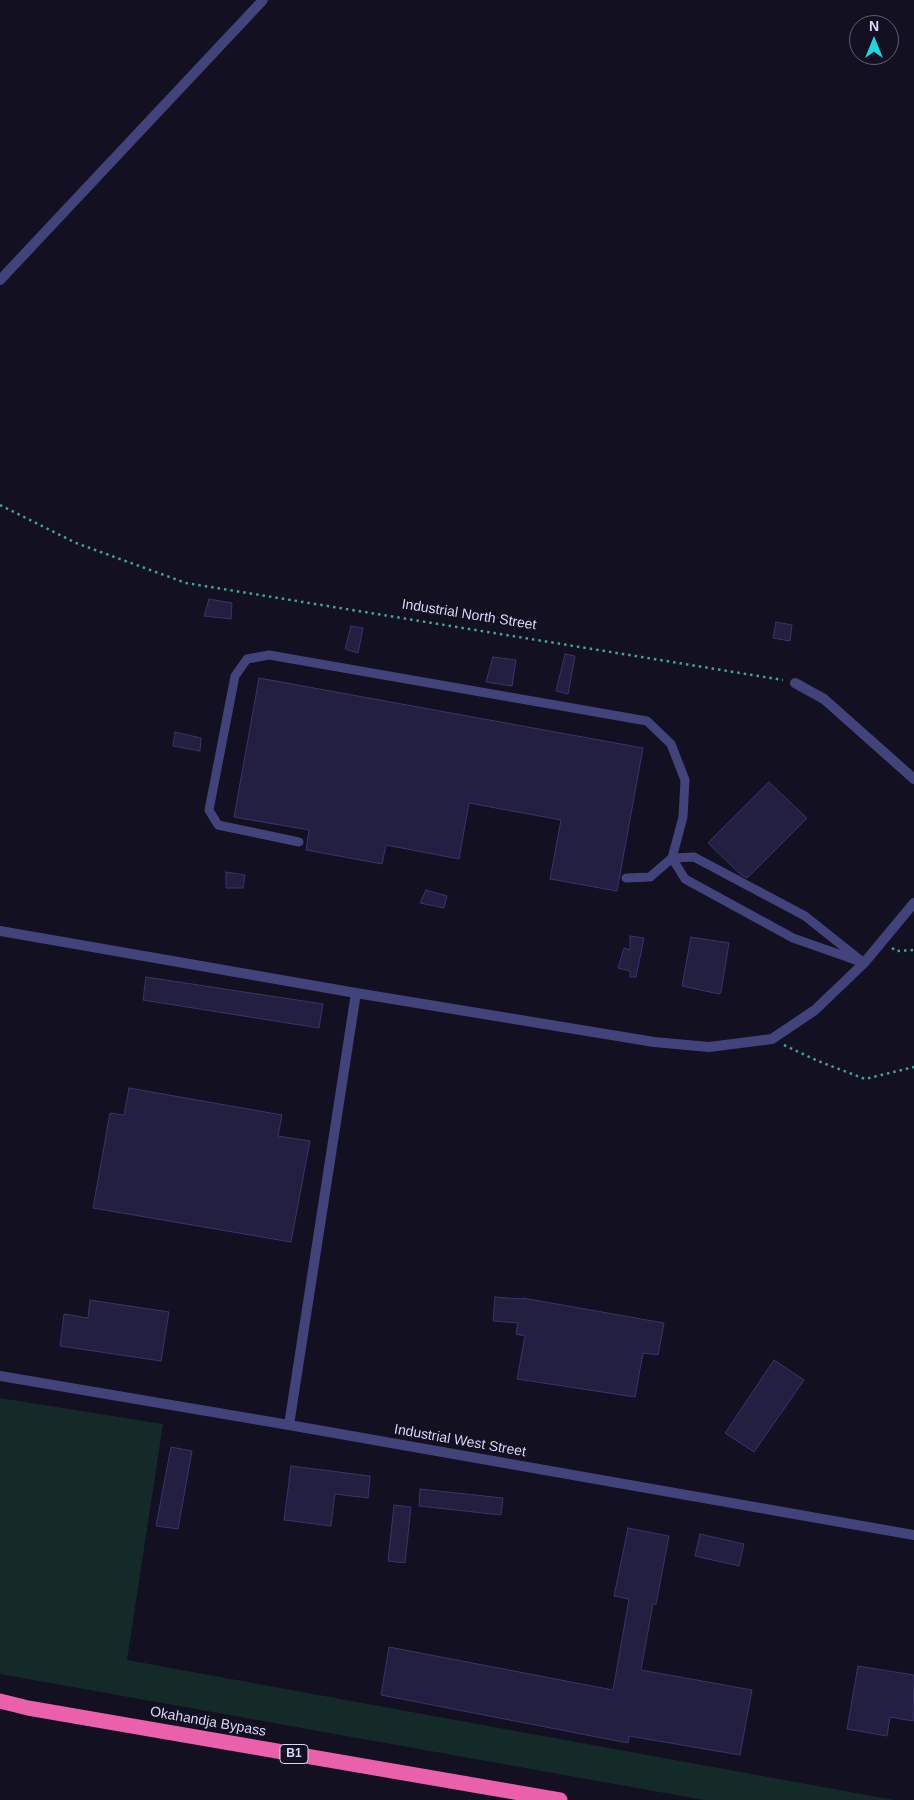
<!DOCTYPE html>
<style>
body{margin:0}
#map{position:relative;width:914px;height:1800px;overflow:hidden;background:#121021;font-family:Helvetica,sans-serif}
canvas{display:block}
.north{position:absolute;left:849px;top:15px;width:50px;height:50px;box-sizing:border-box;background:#121021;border:1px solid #615f78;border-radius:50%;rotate:0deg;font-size:14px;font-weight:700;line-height:20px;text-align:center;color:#d8d6fa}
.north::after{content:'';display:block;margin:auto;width:18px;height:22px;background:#1dd7df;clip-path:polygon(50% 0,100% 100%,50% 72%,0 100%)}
</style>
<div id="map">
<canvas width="914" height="1800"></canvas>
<div class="north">N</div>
</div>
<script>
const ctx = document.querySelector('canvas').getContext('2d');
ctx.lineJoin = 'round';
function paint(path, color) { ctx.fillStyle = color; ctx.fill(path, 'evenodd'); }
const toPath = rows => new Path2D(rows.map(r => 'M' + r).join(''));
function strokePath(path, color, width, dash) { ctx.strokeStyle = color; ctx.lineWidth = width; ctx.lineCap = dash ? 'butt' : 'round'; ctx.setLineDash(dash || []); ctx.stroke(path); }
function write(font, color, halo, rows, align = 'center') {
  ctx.font = font + ' Helvetica,sans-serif'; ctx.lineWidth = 4; ctx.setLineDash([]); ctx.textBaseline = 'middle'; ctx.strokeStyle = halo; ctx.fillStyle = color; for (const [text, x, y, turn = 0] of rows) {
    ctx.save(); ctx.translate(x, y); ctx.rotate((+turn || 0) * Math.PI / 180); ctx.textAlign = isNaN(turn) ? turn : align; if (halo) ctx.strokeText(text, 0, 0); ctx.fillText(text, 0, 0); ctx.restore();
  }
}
const green = toPath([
 [0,1398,163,1424,127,1660,894,1800,704,1800,0,1674]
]);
const building = toPath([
 [209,599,232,603,231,619,204,616,209,599],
 [776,622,792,625,790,641,773,638,776,622],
 [351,626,363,628,358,653,345,649,351,626],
 [565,654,575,656,568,694,556,691,565,654],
 [493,657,516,660,512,686,486,682,493,657],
 [259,678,643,748,617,891,550,879,561,820,469,803,459,859,386,845,382,864,306,850,309,830,234,817,259,678],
 [175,732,201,738,200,751,173,746,175,732],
 [769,782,807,818,747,878,741,875,708,843,769,782],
 [226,872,245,875,243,888,226,888,226,872],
 [426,890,447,896,444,908,420,903,426,890],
 [630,936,644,938,636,977,630,977,630,971,618,968,624,948,630,950,630,936],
 [691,937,729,943,721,992,719,994,682,986,691,937],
 [146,977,323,1004,319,1028,143,1000,146,977],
 [129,1088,282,1115,278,1136,310,1141,291,1242,93,1208,110,1113,124,1115,129,1088],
 [495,1297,522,1299,523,1298,664,1323,658,1355,643,1353,635,1397,517,1379,525,1336,516,1334,518,1323,493,1321,495,1297],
 [90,1300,169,1312,161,1361,60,1346,64,1314,88,1318,90,1300],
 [774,1360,804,1380,754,1452,725,1433,774,1360],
 [171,1447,192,1451,178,1529,156,1526,171,1447],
 [291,1466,370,1476,368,1498,335,1494,331,1526,284,1520,291,1466],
 [420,1489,503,1498,501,1515,419,1506,420,1489],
 [394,1505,411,1507,405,1563,388,1561,394,1505],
 [628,1528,669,1536,656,1604,653,1604,641,1670,752,1690,740,1755,629,1736,628,1743,381,1695,389,1647,613,1690,629,1599,614,1596,628,1528],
 [700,1534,744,1544,739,1566,695,1556,700,1534],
 [858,1666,914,1675,913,1721,890,1717,887,1736,847,1729,858,1666]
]);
const path = toPath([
 [0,505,76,543,186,583,783,680],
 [892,948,896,951,914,950],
 [784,1045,818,1061,865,1079,914,1067]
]);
const lane = toPath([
 [299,842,218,825,209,810,235,676,247,659,269,655,647,721,671,744,685,780,683,817,672,858,650,877,626,878],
 [694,857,805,916,864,963,793,938,685,879,672,858,694,857]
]);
const street = toPath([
 [0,280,263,0],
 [795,683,824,699,914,779],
 [0,931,356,993,654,1042,709,1047,772,1039,815,1010,864,963,914,903],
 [0,1376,289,1425,914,1535],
 [289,1425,356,993]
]);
const highway = toPath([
 [0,1701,28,1708,560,1800]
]);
const shields = [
 [294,1754,28]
];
const shieldNames = [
 ["B1",294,1754]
];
const streetNames = [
 ["Industrial North Street",469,615,9],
 ["Industrial West Street",460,1441,10],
 ["Okahandja Bypass",208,1722,10]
];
paint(green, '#142a28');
paint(building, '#231f40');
strokePath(building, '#3b3469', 1);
strokePath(path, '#3ea699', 2.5, [2.5, 4]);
strokePath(lane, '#41437a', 9);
strokePath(street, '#41437a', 10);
strokePath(highway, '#eb60ab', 15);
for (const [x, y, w] of shields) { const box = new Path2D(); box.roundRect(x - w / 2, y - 9.5, w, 19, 4); ctx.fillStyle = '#121021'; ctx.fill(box); strokePath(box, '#d8d6fa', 1); }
write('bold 12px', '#d8d6fa', null, shieldNames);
write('14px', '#d8d6fa', '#121021', streetNames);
</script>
